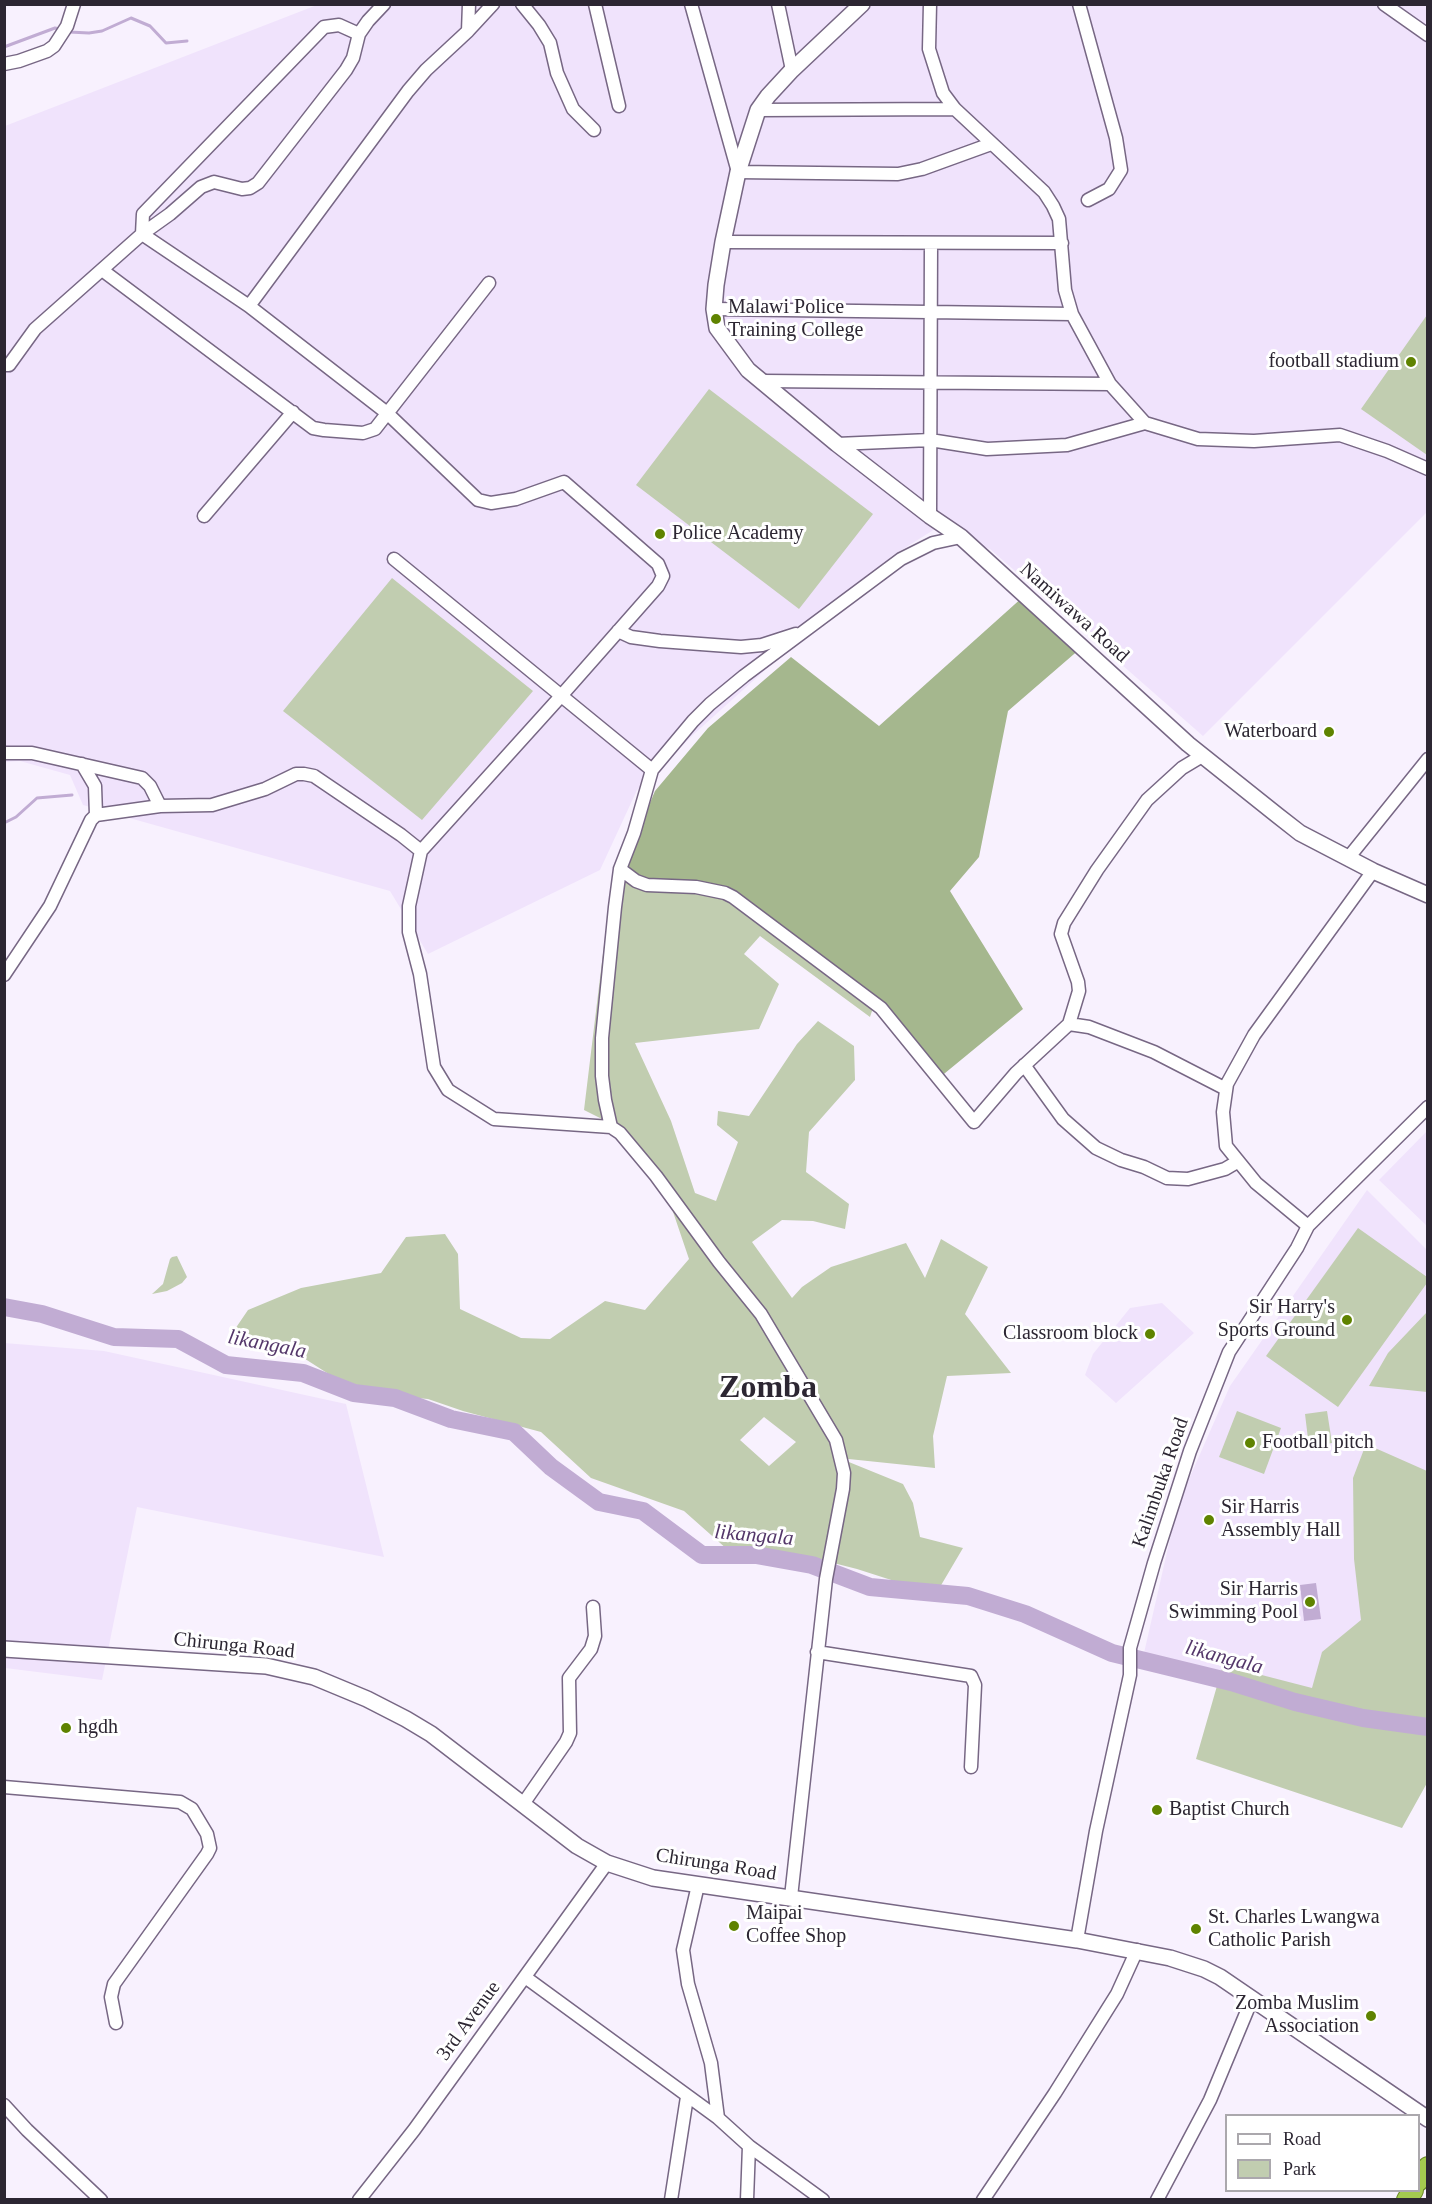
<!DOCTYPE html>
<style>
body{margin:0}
#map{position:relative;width:1432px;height:2204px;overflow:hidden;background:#f8f1fe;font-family:Georgia,serif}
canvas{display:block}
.frame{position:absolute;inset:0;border:6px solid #2c2632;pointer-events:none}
.legend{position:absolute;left:1225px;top:2114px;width:195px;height:78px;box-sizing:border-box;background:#fff;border:2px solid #aba8ad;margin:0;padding:8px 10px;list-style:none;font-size:18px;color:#2c2632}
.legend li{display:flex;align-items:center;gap:12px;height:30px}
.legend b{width:30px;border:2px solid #aba8ad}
</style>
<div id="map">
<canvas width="1432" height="2204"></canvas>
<div class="frame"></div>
<ul class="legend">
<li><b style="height:8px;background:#fff"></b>Road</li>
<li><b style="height:16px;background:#c1cdb0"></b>Park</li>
</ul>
</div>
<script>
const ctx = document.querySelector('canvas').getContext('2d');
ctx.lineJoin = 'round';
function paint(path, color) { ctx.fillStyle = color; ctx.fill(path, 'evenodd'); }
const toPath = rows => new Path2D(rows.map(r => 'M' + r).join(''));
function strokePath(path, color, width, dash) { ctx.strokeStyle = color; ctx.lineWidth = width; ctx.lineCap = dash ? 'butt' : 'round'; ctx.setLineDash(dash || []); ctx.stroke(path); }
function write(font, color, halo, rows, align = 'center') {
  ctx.font = font + ' Georgia,serif'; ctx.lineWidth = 6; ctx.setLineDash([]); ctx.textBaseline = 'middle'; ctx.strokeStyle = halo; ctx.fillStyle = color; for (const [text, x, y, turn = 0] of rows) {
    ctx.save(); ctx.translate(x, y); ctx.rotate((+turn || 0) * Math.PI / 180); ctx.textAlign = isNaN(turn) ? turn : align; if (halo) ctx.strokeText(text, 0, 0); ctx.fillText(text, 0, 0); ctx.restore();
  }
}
const built = toPath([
 [317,5,1427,5,1427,512,1203,736,990,549,935,529,892,556,694,734,637,790,600,870,428,954,390,891,83,805,70,775,20,761,5,762,5,126],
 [1427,1131,1427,1226,1379,1180],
 [1367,1190,1427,1250,1427,1656,1300,1694,1144,1653,1178,1504,1230,1386],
 [1162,1303,1194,1333,1116,1403,1085,1375,1093,1354,1130,1308],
 [4,1343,104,1351,346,1404,384,1557,137,1507,102,1680,5,1668]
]);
const green = toPath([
 [1427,315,1427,455,1361,409],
 [709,389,873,514,799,609,636,485],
 [392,578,533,691,422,820,283,711],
 [622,870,651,883,729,887,813,954,876,999,870,1017,760,936,744,954,779,984,759,1029,635,1043,671,1121,695,1193,716,1201,738,1142,717,1125,718,1111,749,1116,797,1044,818,1021,854,1046,855,1080,809,1132,806,1172,849,1204,845,1229,813,1221,782,1220,752,1242,792,1298,802,1287,831,1267,906,1243,925,1278,941,1239,988,1267,965,1314,1011,1373,947,1376,933,1436,935,1468,839,1458,903,1484,913,1503,920,1537,963,1548,940,1587,913,1587,857,1569,802,1555,728,1550,684,1511,591,1478,541,1432,463,1411,428,1399,383,1395,338,1380,299,1355,233,1332,248,1310,301,1288,381,1273,406,1237,445,1234,458,1254,460,1309,521,1338,550,1339,605,1301,645,1310,689,1259,670,1203,610,1123,584,1110,609,904],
 [764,1417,796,1442,769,1466,740,1440],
 [1358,1228,1427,1277,1427,1283,1338,1407,1266,1356],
 [177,1256,187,1277,182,1283,167,1291,152,1294,163,1284,170,1259,172,1257],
 [1427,1312,1427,1392,1369,1386,1388,1353],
 [1237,1411,1281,1428,1264,1474,1219,1457],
 [1327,1411,1332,1443,1309,1447,1305,1414],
 [1366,1444,1427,1471,1427,1783,1402,1828,1196,1759,1223,1665,1312,1688,1322,1652,1361,1620,1354,1559,1353,1478]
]);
const forest = toPath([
 [1024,596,1081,648,1008,711,979,857,950,891,1023,1009,939,1078,876,999,813,954,729,887,651,883,622,870,655,791,708,728,791,657,879,726]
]);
const water = toPath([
 [1316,1583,1321,1619,1304,1621,1300,1585]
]);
const stream = toPath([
 [69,32,89,33,102,31,131,18,150,26,166,43,187,41],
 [4,47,55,28,60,29],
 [4,823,16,817,37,798,72,795]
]);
const river = toPath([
 [4,1307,42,1314,114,1337,178,1339,226,1365,303,1373,354,1393,395,1398,451,1419,514,1432,551,1467,599,1502,643,1511,702,1555,756,1555,812,1565,870,1587,968,1596,1025,1614,1112,1653,1231,1682,1295,1702,1363,1718,1428,1727]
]);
const minor = toPath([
 [522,4,539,25,550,43,557,73,573,109,594,130],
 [595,4,619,106],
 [691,4,738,172,898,174,922,169,991,144],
 [778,4,792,70],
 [930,4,929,49,943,93,955,109,1044,192,1053,206,1059,219,1065,290,1072,314,1110,384,1145,423,1198,439,1254,441,1340,435,1387,451,1428,469],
 [1079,4,1116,138,1121,170,1109,189,1088,200],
 [1384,4,1428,35],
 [468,31,469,4],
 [4,64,19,61,47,51,54,46,67,26,74,4],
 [758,110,955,109],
 [723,242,1062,243],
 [102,270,313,428,324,430,363,433,375,429,489,283],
 [249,306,408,91,426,70,468,31,493,4],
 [714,309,1072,314],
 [4,365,9,365,35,329,142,234,170,214,201,187,214,182,242,189,250,188,258,183,346,70,353,58,359,34,368,21,384,4],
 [763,381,1110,384],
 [837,444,930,440,987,449,1067,445,1145,423],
 [204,516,293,412],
 [930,516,931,243],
 [394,559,652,770],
 [618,631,631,637,660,641,741,647,762,645,796,634],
 [4,753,32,753,142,778,150,786,160,806],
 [96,815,160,806,212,805,265,789,296,774,304,774,314,776,401,835,421,851,561,696,658,586,663,576,658,564,564,482,516,499,491,503,478,500,387,413,249,306,142,234,143,214,324,27,339,25,359,34],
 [421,851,409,906,409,932,420,974,434,1067,448,1090,494,1119,611,1127],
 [1349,857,1428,759],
 [620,869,636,881,647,885,696,887,725,893,733,897,881,1008,974,1122,1016,1073,1069,1024,1079,991,1078,982,1061,934,1064,923,1097,870,1147,800,1182,768,1202,756],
 [4,975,50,906,91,820,96,815,95,786,82,764],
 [1069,1024,1089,1027,1154,1052,1226,1089],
 [1024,1065,1063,1119,1096,1148,1121,1160,1144,1167,1167,1178,1188,1179,1225,1169,1237,1162],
 [1308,1226,1256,1183,1226,1146,1223,1112,1227,1084,1254,1035,1373,871],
 [817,1652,971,1676,975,1685,971,1767],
 [4,1787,180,1802,192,1809,207,1834,210,1848,207,1854,114,1984,111,1997,116,2023],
 [523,1804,566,1742,570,1733,569,1678,591,1649,595,1636,593,1607],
 [698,1885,683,1950,688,1984,711,2063,718,2118],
 [791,1897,826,1579,843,1489,844,1473,836,1440,761,1314,719,1262,656,1176,620,1133,611,1127,605,1100,602,1076,602,1038,615,907,620,869,634,833,652,770,693,721,710,704,744,676,901,559,933,543,961,537],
 [1077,1940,1096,1831,1130,1675,1130,1648,1154,1563,1190,1451,1229,1352,1297,1248,1308,1226,1428,1107],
 [525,1977,718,2118,749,2146,823,2200],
 [4,2105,27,2130,101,2200],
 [359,2200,414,2130,607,1863],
 [671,2200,687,2097],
 [747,2200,749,2146],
 [983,2200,1055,2093,1117,1994,1137,1950],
 [1157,2200,1210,2100,1252,1999]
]);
const tertiary = toPath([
 [862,4,792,70,768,96,758,110,738,172,723,242,716,285,714,309,717,328,748,370,837,444,930,516,961,537,1188,744,1277,815,1300,833,1373,871,1428,895],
 [4,1649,266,1666,314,1677,367,1699,406,1719,431,1734,577,1846,607,1863,653,1878,1077,1940,1170,1958,1204,1969,1220,1977,1428,2119]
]);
const trunk = toPath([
 [1418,2181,1428,2167],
 [1407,2200,1413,2190]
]);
const markers = [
 [716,319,6,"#5f8300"],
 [1411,362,6,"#5f8300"],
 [660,534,6,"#5f8300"],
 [1329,732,6,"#5f8300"],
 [1347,1320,6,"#5f8300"],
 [1150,1334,6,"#5f8300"],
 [1250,1443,6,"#5f8300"],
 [1209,1520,6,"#5f8300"],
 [1310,1602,6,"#5f8300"],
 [66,1728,6,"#5f8300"],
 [1157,1810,6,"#5f8300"],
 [734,1926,6,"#5f8300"],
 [1196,1929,6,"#5f8300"],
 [1371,2016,6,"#5f8300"]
];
const poiNames = [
 ["Malawi Police",728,308],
 ["Training College",728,331],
 ["football stadium",1399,362,"right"],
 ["Police Academy",672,534],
 ["Waterboard",1317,732,"right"],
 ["Sir Harry's",1335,1308,"right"],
 ["Sports Ground",1335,1331,"right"],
 ["Classroom block",1138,1334,"right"],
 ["Football pitch",1262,1443],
 ["Sir Harris",1221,1508],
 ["Assembly Hall",1221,1531],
 ["Sir Harris",1298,1590,"right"],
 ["Swimming Pool",1298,1613,"right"],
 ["hgdh",78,1728],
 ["Baptist Church",1169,1810],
 ["Maipai",746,1914],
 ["Coffee Shop",746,1937],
 ["St. Charles Lwangwa",1208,1918],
 ["Catholic Parish",1208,1941],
 ["Zomba Muslim",1359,2004,"right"],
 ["Association",1359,2027,"right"]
];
const streetNames = [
 ["Namiwawa Road",1074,613,42],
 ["Kalimbuka Road",1161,1483,-71],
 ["Chirunga Road",234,1646,6],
 ["Chirunga Road",716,1865,9],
 ["3rd Avenue",469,2021,-54]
];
const waterNames = [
 ["likangala",267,1345,11],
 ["likangala",754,1536,5],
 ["likangala",1224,1658,15]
];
const townNames = [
 ["Zomba",768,1389]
];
paint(built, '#f0e3fc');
paint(green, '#c1cdb0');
paint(forest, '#a5b78e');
paint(water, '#c1acd3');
strokePath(stream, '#c1acd3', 3);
strokePath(river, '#c1acd3', 18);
strokePath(minor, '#776784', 15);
strokePath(tertiary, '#776784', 18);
strokePath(trunk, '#6b8828', 22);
strokePath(minor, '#fff', 12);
strokePath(tertiary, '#fff', 15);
strokePath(trunk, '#a4ca4f', 20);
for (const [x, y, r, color] of markers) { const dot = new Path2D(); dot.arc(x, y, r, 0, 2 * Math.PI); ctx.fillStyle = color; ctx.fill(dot); strokePath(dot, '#fff', 2); }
write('20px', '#2c2632', '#fff', poiNames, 'left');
write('20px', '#2c2632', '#fff', streetNames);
write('italic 21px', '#54376a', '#fff', waterNames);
write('bold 32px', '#2c2632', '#fff', townNames);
</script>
